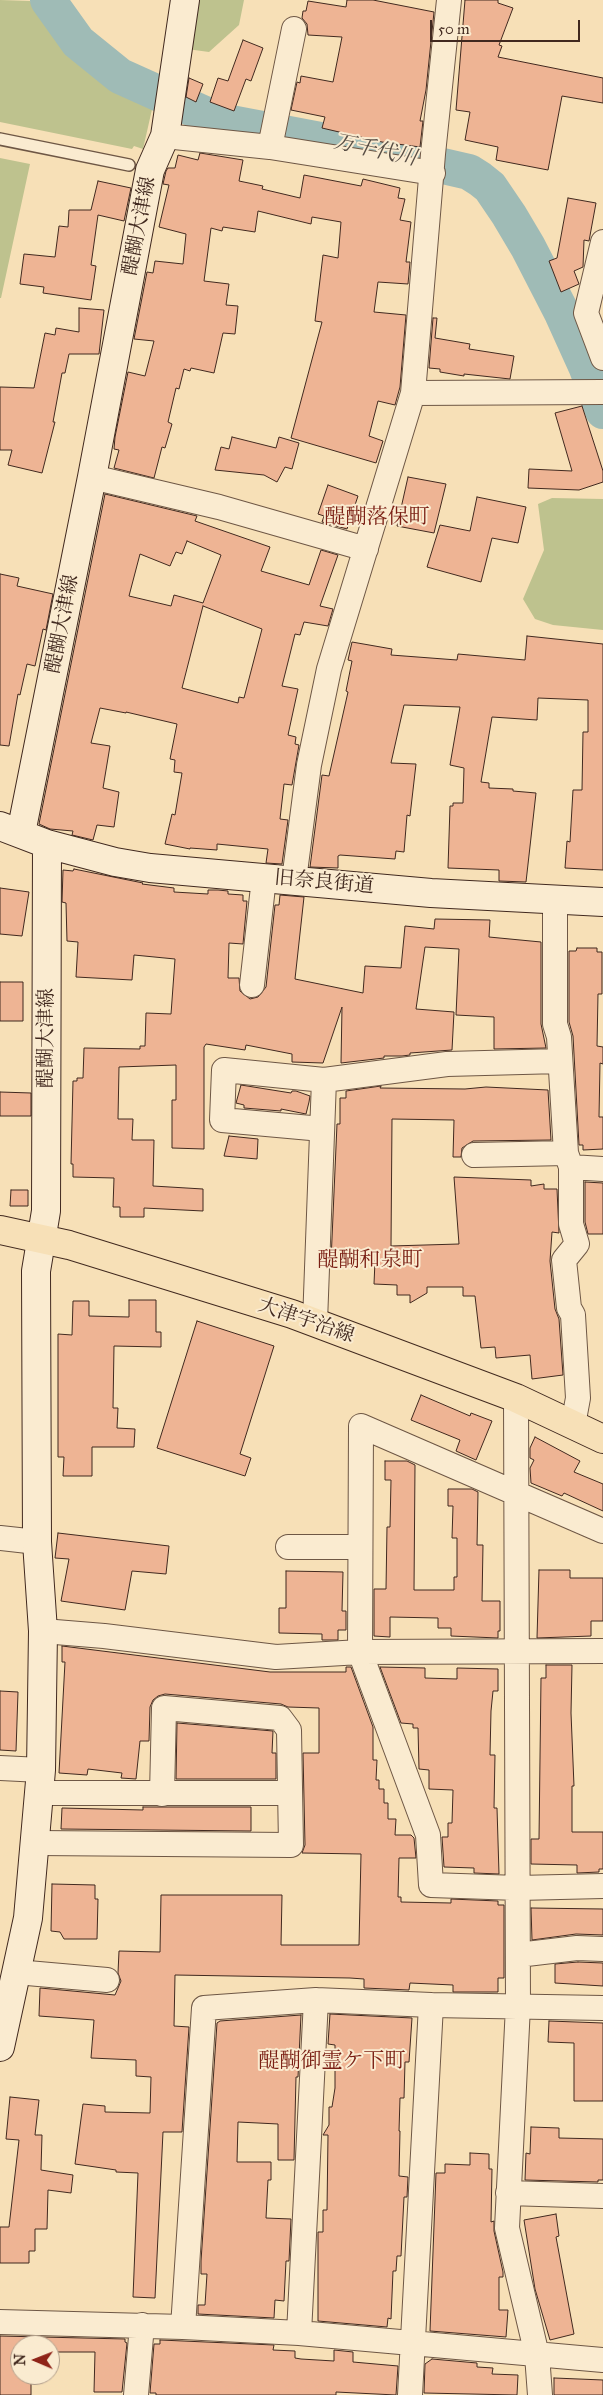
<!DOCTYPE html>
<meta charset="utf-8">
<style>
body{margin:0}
#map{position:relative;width:603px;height:2395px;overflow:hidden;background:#f7e0b7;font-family:"IM FELL Great Primer",serif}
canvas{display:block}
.north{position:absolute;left:10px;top:2335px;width:50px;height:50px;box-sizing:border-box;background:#faebd0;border:1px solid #b09d89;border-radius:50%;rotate:271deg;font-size:14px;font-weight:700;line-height:20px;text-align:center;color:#41291f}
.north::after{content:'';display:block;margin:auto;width:18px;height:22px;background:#8f2418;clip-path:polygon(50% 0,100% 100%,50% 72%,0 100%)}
.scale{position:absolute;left:430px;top:20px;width:150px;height:22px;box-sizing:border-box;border:2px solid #41291f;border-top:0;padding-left:6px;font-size:15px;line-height:18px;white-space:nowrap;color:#41291f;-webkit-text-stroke:4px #faebd0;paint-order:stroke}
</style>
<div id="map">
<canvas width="603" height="2395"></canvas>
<div class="north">N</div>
<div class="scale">50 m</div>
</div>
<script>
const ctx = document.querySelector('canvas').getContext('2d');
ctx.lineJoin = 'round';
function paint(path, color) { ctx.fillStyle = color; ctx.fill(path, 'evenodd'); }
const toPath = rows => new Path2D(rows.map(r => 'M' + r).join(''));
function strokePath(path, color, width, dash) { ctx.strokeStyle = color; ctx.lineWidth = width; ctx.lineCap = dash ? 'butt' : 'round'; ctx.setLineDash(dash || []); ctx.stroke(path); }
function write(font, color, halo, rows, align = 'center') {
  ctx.font = font + ' "IM FELL Great Primer","Noto Serif JP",serif'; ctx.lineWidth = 4; ctx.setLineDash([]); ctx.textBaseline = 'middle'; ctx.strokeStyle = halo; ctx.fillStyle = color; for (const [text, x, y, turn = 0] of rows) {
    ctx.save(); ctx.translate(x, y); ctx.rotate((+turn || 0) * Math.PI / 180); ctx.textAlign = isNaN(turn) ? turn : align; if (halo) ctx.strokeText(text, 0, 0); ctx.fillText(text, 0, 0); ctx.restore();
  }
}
const green = toPath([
 [0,0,30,1,65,53,102,83,153,105,143,149,134,146,132,149,0,122],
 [193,0,244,0,239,25,209,52,187,49],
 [0,158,30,164,1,298,0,298],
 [552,498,603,499,603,630,553,625,535,619,523,599,544,550,538,504]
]);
const river = toPath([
 [48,0,78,42,120,76,220,121,373,150,469,172,480,179,490,187,509,215,528,247,562,313,586,366,603,411]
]);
const building = toPath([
 [347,0,373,0,434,12,426,90,420,121,423,121,420,147,382,142,322,128,325,117,291,110,297,82,300,83,301,76,333,82,342,37,308,35,307,24,302,18,303,11,306,11,308,1,346,7,347,0],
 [465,0,498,0,498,3,513,8,499,45,502,46,498,57,603,78,603,103,562,96,548,170,496,160,498,147,465,140,470,112,456,110,465,0],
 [243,40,263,48,251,81,246,79,234,111,210,102,218,78,228,81,243,40],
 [189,78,203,84,196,102,186,97,189,78],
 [200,153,243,160,239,181,263,186,262,189,300,198,304,175,361,186,363,179,400,188,398,198,405,199,400,220,411,222,406,262,410,262,408,284,378,282,374,312,406,315,400,387,395,405,378,401,369,436,383,441,376,463,291,438,322,322,315,321,323,255,338,258,341,222,312,217,311,224,258,211,255,232,223,227,222,231,211,228,204,281,229,284,226,305,238,306,235,334,223,333,214,373,191,368,190,371,184,369,179,389,176,388,168,422,172,424,165,448,162,447,154,478,114,468,119,450,114,449,115,437,128,372,145,376,154,341,134,339,147,272,153,273,155,261,183,264,186,234,159,227,169,185,163,184,166,171,168,168,175,168,178,155,198,160,200,153],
 [98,181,131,188,124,221,98,215,91,265,96,266,91,300,43,293,44,287,20,284,24,254,55,257,59,226,68,227,69,210,91,210,98,181],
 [568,198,596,203,589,241,584,240,583,267,574,271,579,284,561,292,549,261,557,258,568,198],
 [79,308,104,310,99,354,69,354,65,373,62,373,53,422,55,422,42,473,8,465,12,450,0,450,0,387,34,388,45,333,55,335,56,328,79,332,79,308],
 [433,318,437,318,435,338,470,344,469,349,514,356,510,379,464,374,464,376,440,372,440,369,429,368,433,318],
 [582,406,603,471,603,482,579,490,528,488,529,469,572,471,555,413,582,406],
 [232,437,276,448,279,437,299,443,292,469,285,467,277,482,264,475,215,470,221,447,229,449,232,437],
 [408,477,446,484,434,533,397,526,408,477],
 [328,485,358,496,347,529,322,522,324,516,318,514,328,485],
 [105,494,197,516,195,521,270,547,261,571,309,585,321,550,338,555,320,606,333,609,328,626,304,622,300,635,295,634,282,686,298,689,288,735,296,737,295,744,299,745,292,785,284,784,280,819,288,820,282,864,266,863,268,849,217,844,217,850,190,848,190,849,165,844,172,814,175,815,182,773,174,772,175,760,170,759,177,724,126,712,126,713,100,708,91,743,110,746,103,788,119,792,114,827,97,825,93,840,72,835,73,831,50,829,39,824,105,494],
 [187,541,221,555,203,603,174,595,171,606,129,596,140,554,170,566,176,552,182,554,187,541],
 [203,606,262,629,244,698,239,697,238,703,182,688,203,606],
 [477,497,526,507,518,543,492,538,481,582,427,567,440,525,470,531,477,497],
 [0,574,19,578,17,586,53,594,46,630,43,629,35,666,27,664,20,695,18,694,9,746,0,745,0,574],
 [527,636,603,644,603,870,565,868,567,841,570,842,573,790,582,790,583,732,588,732,588,700,538,698,537,720,492,717,481,782,489,783,489,788,513,789,513,791,536,793,526,882,499,881,499,870,448,868,450,806,453,806,453,803,463,803,464,768,450,765,460,707,404,705,391,763,416,764,410,816,407,815,404,852,396,851,395,859,340,855,338,856,338,868,310,867,322,775,329,776,348,692,346,691,352,661,348,660,352,642,392,649,391,655,457,660,458,654,525,660,527,636],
 [74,869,143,883,142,884,174,888,174,892,208,894,208,890,218,890,228,891,228,894,243,895,243,901,247,901,243,944,229,943,228,978,239,978,240,991,250,999,258,997,266,987,275,905,279,905,280,895,304,897,295,979,363,993,365,966,401,968,405,926,434,929,435,919,490,920,489,937,541,942,541,1024,546,1048,494,1049,494,1017,456,1015,459,949,425,947,416,1009,454,1012,452,1050,410,1053,410,1055,402,1056,384,1056,384,1058,341,1063,342,1007,323,1063,292,1062,292,1054,246,1045,245,1050,206,1044,204,1047,204,1149,172,1148,172,1100,176,1100,176,1065,119,1067,118,1119,133,1119,132,1140,154,1140,153,1186,203,1189,203,1211,144,1208,144,1217,120,1217,120,1207,113,1207,114,1178,73,1177,73,1164,71,1164,73,1081,77,1081,77,1078,83,1078,84,1048,140,1049,140,1046,145,1046,146,1013,171,1014,175,959,134,955,132,980,76,977,78,942,67,941,66,903,62,902,63,870,73,871,74,869],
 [0,888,29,892,22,936,0,934,0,888],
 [577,948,597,948,597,952,602,952,602,994,598,994,597,1046,603,1047,603,1064,600,1063,599,1117,603,1117,603,1149,583,1150,583,1145,579,1145,573,1036,569,1022,569,951,576,951,577,948],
 [0,982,23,982,23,1021,0,1021,0,982],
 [241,1085,291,1093,292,1091,296,1091,310,1096,309,1102,306,1114,281,1109,281,1111,244,1108,244,1105,236,1103,241,1085],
 [381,1086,380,1088,465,1089,486,1087,548,1090,551,1140,473,1141,462,1148,461,1157,453,1157,454,1120,392,1119,391,1246,459,1244,454,1177,531,1180,531,1186,544,1184,544,1189,557,1189,559,1233,552,1232,550,1261,555,1309,559,1319,563,1375,532,1379,530,1355,496,1358,495,1347,481,1348,475,1296,463,1296,463,1287,427,1287,427,1293,410,1303,410,1295,397,1295,397,1285,374,1284,375,1261,331,1261,337,1124,340,1124,340,1098,346,1098,346,1091,381,1086],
 [0,1092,31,1093,31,1116,0,1116,0,1092],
 [229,1136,258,1139,257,1159,224,1156,229,1136],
 [585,1182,603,1183,603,1234,588,1234,585,1222,585,1182],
 [11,1190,28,1190,28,1206,10,1206,11,1190],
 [129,1300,156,1300,156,1332,161,1332,161,1347,114,1346,113,1408,118,1408,117,1428,135,1429,134,1447,92,1447,92,1476,63,1476,64,1457,58,1457,58,1334,72,1335,73,1301,89,1301,89,1316,129,1317,129,1300],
 [197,1321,274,1346,240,1454,251,1458,245,1476,157,1448,197,1321],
 [421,1395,470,1416,471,1413,492,1421,476,1460,456,1451,460,1440,411,1420,421,1395],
 [535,1437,580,1461,574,1472,603,1484,603,1511,564,1493,562,1496,531,1483,530,1468,534,1460,530,1458,530,1448,535,1437],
 [385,1461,407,1461,415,1465,414,1590,454,1590,454,1577,457,1577,457,1538,452,1538,453,1506,448,1506,448,1489,472,1489,478,1492,477,1545,483,1545,482,1601,500,1601,500,1631,498,1631,498,1638,451,1636,451,1628,438,1628,438,1618,390,1617,390,1637,374,1636,374,1589,386,1589,387,1527,390,1527,391,1480,385,1480,385,1461],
 [58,1533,169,1546,166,1574,132,1571,125,1610,61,1601,69,1559,55,1558,58,1533],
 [539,1570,570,1570,570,1578,603,1578,603,1621,591,1621,591,1636,537,1638,539,1570],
 [286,1571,343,1572,342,1611,346,1611,346,1630,338,1630,338,1640,322,1640,322,1634,279,1633,279,1608,286,1608,286,1571],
 [62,1646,270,1672,346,1672,346,1667,351,1667,373,1727,373,1760,377,1760,376,1780,379,1780,379,1789,384,1789,384,1803,388,1803,388,1819,396,1819,395,1835,411,1835,414,1838,416,1858,399,1858,398,1897,401,1897,401,1902,451,1903,451,1899,498,1901,498,1905,504,1905,504,1978,498,1978,498,1992,453,1992,453,1985,410,1983,409,1990,364,1988,364,1979,350,1978,175,1975,174,2026,189,2027,182,2132,163,2132,155,2298,133,2297,138,2173,116,2172,116,2170,75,2164,83,2104,105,2106,105,2112,150,2113,151,2077,136,2076,136,2060,91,2058,94,2020,39,2016,40,1988,115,1995,121,1981,118,1973,119,1951,160,1952,161,1895,282,1895,281,1945,359,1945,361,1854,302,1853,305,1845,303,1753,319,1753,319,1708,288,1707,281,1704,165,1694,158,1696,153,1700,150,1707,149,1741,140,1741,136,1779,121,1778,122,1773,88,1769,87,1775,59,1773,65,1662,62,1662,62,1646],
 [546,1665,572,1665,571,1713,574,1786,572,1786,572,1832,603,1832,603,1869,599,1869,599,1872,577,1873,577,1865,531,1864,531,1839,539,1839,541,1678,546,1678,546,1665],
 [380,1667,425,1668,425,1678,457,1679,457,1668,498,1669,498,1691,493,1691,491,1711,490,1755,495,1755,494,1808,497,1808,499,1874,474,1873,474,1868,444,1867,442,1837,448,1837,448,1823,452,1823,453,1790,429,1789,429,1770,419,1769,418,1728,413,1728,413,1724,401,1723,380,1667],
 [0,1691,18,1692,16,1751,0,1750,0,1691],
 [177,1723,273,1731,272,1753,276,1753,276,1779,176,1779,177,1723],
 [143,1807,251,1807,251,1831,61,1829,62,1808,143,1810,143,1807],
 [52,1884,95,1885,95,1899,98,1899,97,1939,64,1939,60,1932,51,1931,52,1884],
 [531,1908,603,1909,603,1935,576,1934,532,1940,531,1908],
 [578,1962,603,1963,603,1986,555,1983,555,1964,578,1962],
 [330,2014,412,2018,409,2062,405,2062,404,2098,400,2098,399,2131,400,2131,399,2176,408,2177,407,2197,404,2197,401,2256,397,2256,396,2271,393,2271,391,2319,388,2318,387,2327,318,2321,318,2232,323,2232,323,2210,327,2210,328,2135,323,2135,329,2125,329,2107,332,2107,335,2088,335,2045,328,2044,330,2014],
 [301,2015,298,2077,296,2077,294,2160,278,2160,278,2124,238,2122,237,2162,271,2162,271,2180,268,2180,266,2218,291,2219,289,2261,286,2261,284,2301,275,2300,274,2318,198,2314,198,2305,205,2305,207,2274,201,2274,201,2261,217,2023,220,2021,301,2015],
 [549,2021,603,2023,603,2101,574,2101,574,2043,548,2042,549,2021],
 [10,2097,39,2100,35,2135,42,2135,41,2170,73,2175,71,2193,48,2190,47,2229,35,2229,35,2251,29,2251,29,2263,0,2263,0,2227,9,2227,19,2140,6,2139,10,2097],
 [531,2127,559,2128,559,2138,603,2139,603,2180,598,2180,598,2182,525,2180,526,2153,530,2154,531,2127],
 [470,2153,489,2154,489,2169,492,2169,491,2222,494,2221,494,2231,503,2272,503,2277,499,2277,499,2310,508,2310,506,2337,430,2331,436,2173,445,2173,445,2164,470,2165,470,2153],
 [556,2214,559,2236,556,2237,574,2334,550,2340,535,2289,524,2220,556,2214],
 [0,2336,125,2339,125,2342,127,2343,122,2392,94,2392,95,2352,50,2352,50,2345,20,2345,20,2375,31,2375,31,2395,0,2395,0,2336],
 [160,2340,274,2345,273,2350,295,2351,295,2358,301,2359,334,2361,334,2350,353,2352,353,2362,398,2366,396,2395,336,2392,336,2395,156,2395,156,2393,150,2393,154,2344,160,2344,160,2340],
 [432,2359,477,2363,477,2367,493,2368,492,2374,518,2375,517,2395,424,2393,425,2364,432,2359],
 [554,2378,603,2380,603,2395,554,2395,554,2378]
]);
const lane = toPath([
 [0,139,129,165]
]);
const street = toPath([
 [165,136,270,147,433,173],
 [270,147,294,29],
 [603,242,586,313,603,358],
 [413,393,603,392],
 [92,477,219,507,366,549],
 [294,880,309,765,329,669,413,393,433,154,449,0],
 [555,900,555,1024,559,1037,566,1153,571,1167,571,1224,577,1244,564,1260,569,1308,573,1315,578,1398,573,1425],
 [252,985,264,878],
 [322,1129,222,1120,224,1070,324,1080,447,1064,560,1061],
 [474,1155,566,1153],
 [571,1167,603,1169],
 [315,1322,324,1080],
 [516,1398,518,2006,507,2228,537,2355,540,2395],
 [603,1531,361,1426,360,1652,428,1835,431,1885,518,1888,603,1886],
 [0,1538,37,1542],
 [288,1547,360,1547],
 [43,1631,104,1636,276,1657,360,1652,603,1651],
 [0,1768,41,1770],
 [40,1793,290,1793],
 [36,1843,291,1845,289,1730,280,1718,164,1708,162,1794],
 [518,1955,577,1948,603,1949],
 [16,1972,107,1980],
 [508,2193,603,2196],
 [0,2322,183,2327,299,2333,603,2360],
 [183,2327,204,2008,316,2000,431,2005,603,2008],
 [299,2333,316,2000],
 [136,2395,142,2325],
 [410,2395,431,2005]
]);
const secondary = toPath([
 [0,826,47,844,115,862,150,868,431,893,603,902],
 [21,833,92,477,150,170,165,136,185,0],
 [0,2047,28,1918,41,1770,43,1631,37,1542,36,1271,46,1211,47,844]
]);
const primary = toPath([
 [0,1230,69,1245,292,1314,516,1398,603,1439]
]);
const streetNames = [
 ["醍醐大津線",140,226,-79],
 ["醍醐大津線",63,624,-79],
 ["旧奈良街道",324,883,5],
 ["醍醐大津線",47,1038,-90],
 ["大津宇治線",306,1321,19]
];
const waterNames = [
 ["万千代川",375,151,12]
];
const neighbourhoodNames = [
 ["醍醐落保町",377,518],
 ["醍醐和泉町",370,1261],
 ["醍醐御霊ケ下町",332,2062]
];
paint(green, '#bec28e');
strokePath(river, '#9fbbb6', 36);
paint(building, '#eeb494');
strokePath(building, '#41291f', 1);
strokePath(lane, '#6e5745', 14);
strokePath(street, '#6e5745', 26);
strokePath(secondary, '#41291f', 30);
strokePath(primary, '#41291f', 30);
strokePath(lane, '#faebd0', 11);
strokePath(street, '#faebd0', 24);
strokePath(secondary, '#faebd0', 28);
strokePath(primary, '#f7e0b7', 28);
write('20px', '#41291f', '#faebd0', streetNames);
write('italic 21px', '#584e45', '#faebd0', waterNames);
write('21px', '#7a1f14', '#faebd0', neighbourhoodNames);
</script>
